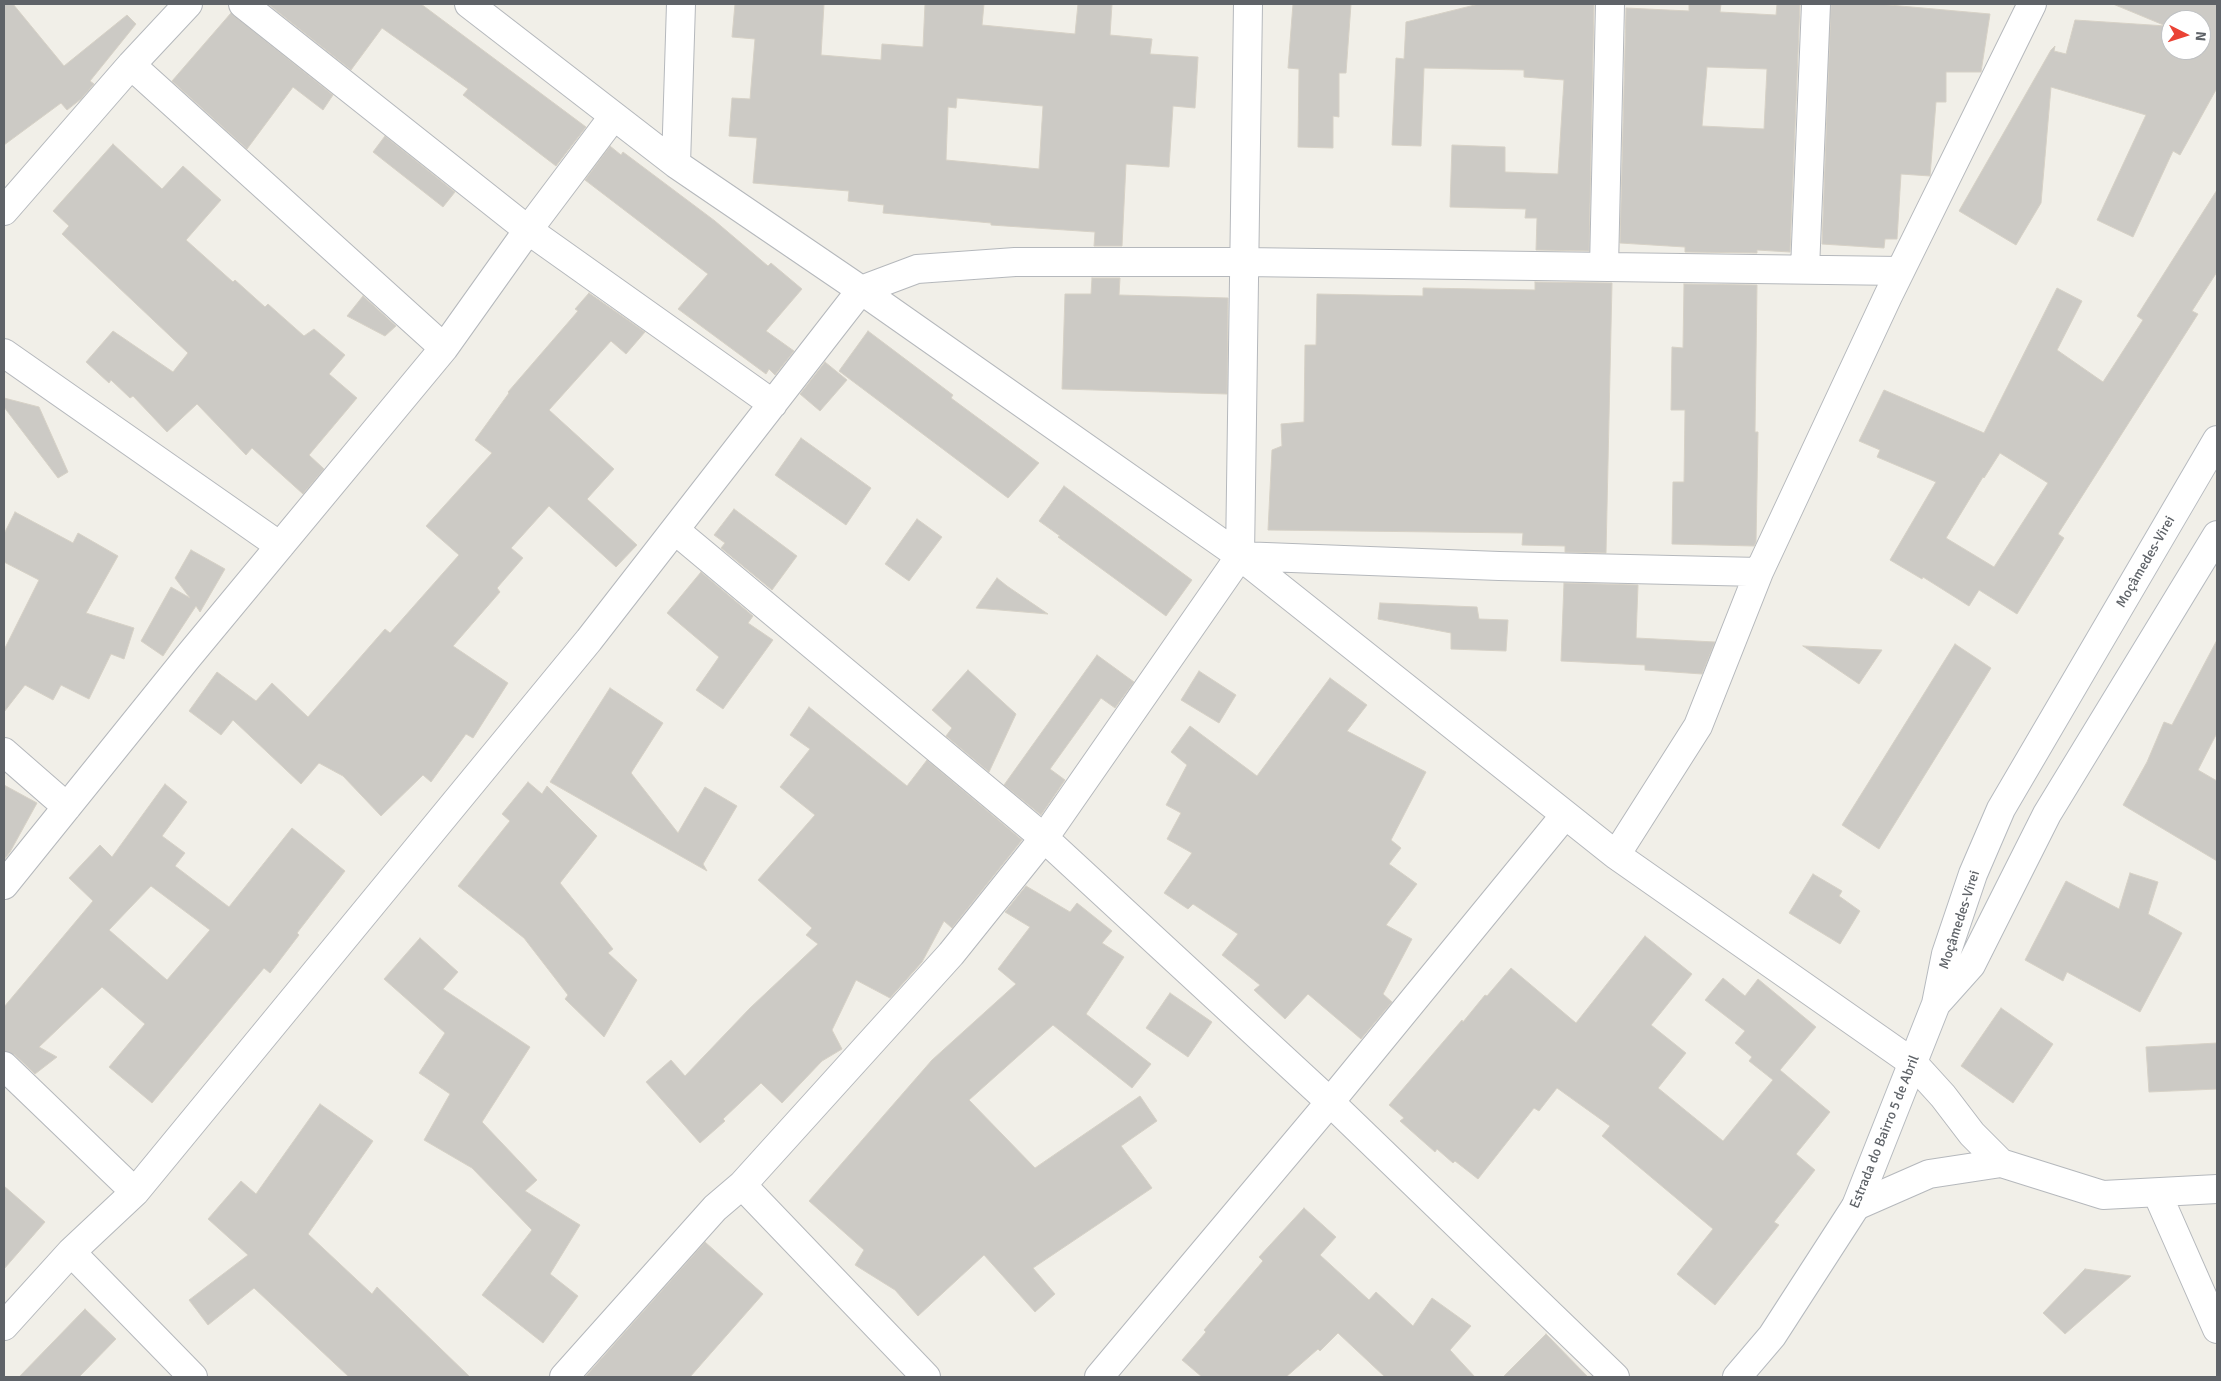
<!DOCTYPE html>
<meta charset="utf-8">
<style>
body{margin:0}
#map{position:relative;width:2221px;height:1381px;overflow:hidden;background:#f1efe8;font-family:Signika,sans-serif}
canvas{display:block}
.frame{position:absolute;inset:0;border:5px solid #5f6368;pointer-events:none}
.north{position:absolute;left:2161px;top:10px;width:50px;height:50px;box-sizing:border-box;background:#fff;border:1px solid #bfc1c3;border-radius:50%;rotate:95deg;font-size:14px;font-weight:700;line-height:20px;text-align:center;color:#5f6368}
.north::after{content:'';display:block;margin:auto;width:18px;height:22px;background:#ea4335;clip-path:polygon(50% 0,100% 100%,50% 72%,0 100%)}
</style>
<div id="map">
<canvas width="2221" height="1381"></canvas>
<div class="frame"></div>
<div class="north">N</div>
</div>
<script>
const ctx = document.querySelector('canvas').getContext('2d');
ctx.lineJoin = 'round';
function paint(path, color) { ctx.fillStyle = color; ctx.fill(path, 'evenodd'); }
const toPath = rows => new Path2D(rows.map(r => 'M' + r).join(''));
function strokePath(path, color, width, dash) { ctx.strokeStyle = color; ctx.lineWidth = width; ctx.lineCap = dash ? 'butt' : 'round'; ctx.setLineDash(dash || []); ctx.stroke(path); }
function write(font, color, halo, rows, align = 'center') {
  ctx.font = font + ' Signika,sans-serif'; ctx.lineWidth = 4.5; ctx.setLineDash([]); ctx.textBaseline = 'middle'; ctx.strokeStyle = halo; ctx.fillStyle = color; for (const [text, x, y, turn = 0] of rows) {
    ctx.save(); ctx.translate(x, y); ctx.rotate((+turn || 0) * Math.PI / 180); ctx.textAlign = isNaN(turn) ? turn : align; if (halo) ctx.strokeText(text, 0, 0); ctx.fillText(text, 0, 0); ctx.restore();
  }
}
const building = toPath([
 [4,4,13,4,64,66,127,15,136,24,90,81,94,84,81,99,67,110,61,103,4,145,4,4],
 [268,4,421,4,586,127,556,166,463,95,468,89,382,28,351,70,268,4],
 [735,4,824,4,821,55,881,60,882,44,923,47,925,4,984,4,982,25,1075,34,1078,4,1112,4,1110,35,1152,39,1150,54,1198,57,1195,108,1173,106,1169,167,1126,164,1122,246,1094,246,1095,232,991,225,991,223,883,213,884,205,848,201,849,191,753,183,757,138,729,136,732,98,750,99,755,39,732,37,735,4],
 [957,98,1043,106,1039,169,946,160,948,107,956,108,957,98],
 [1293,4,1351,4,1346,73,1339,73,1339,117,1333,116,1333,148,1298,147,1299,69,1288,68,1293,4],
 [1479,4,1594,4,1589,251,1536,250,1537,218,1525,218,1526,209,1450,207,1452,145,1505,147,1505,172,1558,174,1564,80,1524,77,1524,70,1424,68,1421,146,1392,145,1396,58,1404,59,1406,22,1479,4],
 [1689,4,1721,4,1720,12,1776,15,1777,4,1800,4,1790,252,1757,250,1757,253,1685,252,1685,247,1620,243,1626,8,1689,11,1689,4],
 [1707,67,1767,69,1764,129,1702,126,1707,67],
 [1831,4,1878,4,1990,14,1981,72,1946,72,1946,102,1936,102,1930,176,1901,174,1897,239,1885,239,1884,248,1822,244,1831,4],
 [2113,4,2217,4,2217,88,2180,155,2173,151,2133,237,2097,220,2146,115,2051,87,2041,203,2016,245,1959,211,2051,50,2055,46,2054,51,2066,54,2075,20,2166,26,2113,4],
 [2171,20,2201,20,2201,50,2171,50,2171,20],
 [231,13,333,95,323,110,293,87,247,149,172,81,231,13],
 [385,136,455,192,443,207,373,152,385,136],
 [113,144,162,189,183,166,221,200,186,240,233,282,235,280,265,307,268,304,304,336,314,329,345,355,329,374,357,398,309,455,324,469,303,494,252,448,246,455,197,404,167,432,133,396,130,398,111,380,109,383,86,362,113,331,173,372,188,353,62,234,69,226,53,211,113,144],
 [610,146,621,155,623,152,715,221,768,266,771,263,802,289,766,331,794,351,775,375,769,369,766,374,678,309,708,274,585,180,610,146],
 [2217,190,2217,272,2192,311,2198,314,2058,534,2064,538,2017,614,1979,590,1969,606,1923,577,1922,579,1890,560,1936,482,1877,457,1880,450,1859,441,1884,390,1984,433,2057,288,2082,301,2057,350,2103,382,2143,320,2137,316,2217,190],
 [2000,453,2048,483,1994,567,1946,538,1983,477,1984,478,2000,453],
 [1092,278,1120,278,1119,295,1228,298,1227,394,1062,389,1065,294,1091,294,1092,278],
 [1535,282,1612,283,1606,553,1565,552,1565,546,1522,545,1523,533,1268,530,1272,450,1282,446,1281,424,1304,422,1305,345,1316,345,1317,294,1423,296,1423,288,1535,290,1535,282],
 [1684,284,1757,285,1755,432,1758,432,1756,542,1754,546,1672,544,1673,482,1684,482,1685,410,1671,410,1672,347,1683,348,1684,284],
 [589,293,645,332,626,354,611,341,549,410,614,469,587,499,637,545,616,567,549,506,511,548,523,558,497,588,500,592,453,646,508,683,473,738,466,734,431,782,423,775,381,816,343,776,319,763,301,784,233,720,221,735,189,711,217,672,256,701,272,683,308,717,385,629,390,633,459,555,426,526,492,453,475,440,509,393,508,392,578,311,575,309,589,293],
 [363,296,396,326,385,336,347,316,363,296],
 [868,331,953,395,951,398,1039,463,1008,498,839,371,868,331],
 [825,362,847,380,820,411,800,394,825,362],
 [4,398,39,407,68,472,58,478,4,407,4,398],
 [801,438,871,488,846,525,775,475,801,438],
 [1064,486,1192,580,1166,616,1058,537,1060,536,1039,521,1064,486],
 [734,509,797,556,772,590,721,548,725,543,714,535,734,509],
 [15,512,73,543,78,533,118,556,86,613,134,628,124,659,111,654,89,699,61,685,53,700,25,685,4,712,4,650,39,580,4,562,4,534,15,512],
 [917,519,942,537,909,581,885,564,917,519],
 [191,550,225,569,200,612,196,606,163,656,141,641,171,587,190,598,175,578,191,550],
 [701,572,753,616,748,623,773,640,723,709,696,690,719,657,667,613,701,572],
 [997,578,1007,586,1048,614,976,608,997,578],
 [1564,583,1638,585,1636,638,1715,642,1702,674,1645,670,1645,665,1561,661,1564,583],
 [1380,603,1477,607,1479,619,1508,620,1506,651,1451,649,1451,633,1378,619,1380,603],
 [2217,640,2217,733,2198,770,2217,781,2217,861,2123,805,2147,762,2164,722,2172,725,2217,640],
 [1955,644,1991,668,1879,849,1842,825,1955,644],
 [1803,646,1882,650,1859,684,1803,646],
 [1097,655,1134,682,1115,708,1101,698,1050,769,1065,780,1041,815,1004,785,1097,655],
 [968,670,1016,714,989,772,946,736,952,728,932,710,968,670],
 [1199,671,1236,695,1219,723,1181,700,1199,671],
 [1330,678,1367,705,1347,731,1426,772,1391,840,1401,848,1389,864,1417,884,1386,925,1412,939,1383,994,1392,1002,1361,1039,1308,994,1285,1019,1254,990,1260,985,1222,955,1238,934,1193,904,1188,909,1164,893,1192,853,1167,839,1181,813,1166,805,1187,765,1171,752,1190,726,1257,776,1330,678],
 [610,688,663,723,631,773,678,833,705,787,737,806,703,864,707,871,550,782,610,688],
 [809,707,907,786,927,760,1022,840,952,928,944,921,922,962,890,998,856,980,832,1030,842,1049,822,1061,782,1103,761,1083,723,1119,725,1121,700,1143,646,1082,671,1060,685,1076,750,1008,818,944,806,935,812,928,758,880,815,815,780,787,810,749,790,735,809,707],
 [528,782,542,794,547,786,597,836,560,883,613,949,608,953,637,980,604,1037,565,999,568,995,524,938,458,886,510,821,502,814,528,782],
 [165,784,187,802,162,836,185,853,175,866,229,907,292,828,345,871,297,933,299,935,270,973,264,968,152,1103,109,1067,145,1024,102,987,39,1047,57,1057,35,1074,15,1055,4,1051,4,1007,93,901,69,878,100,845,112,857,165,784],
 [151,886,210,930,167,980,109,930,151,886],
 [4,785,37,803,10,852,4,860,4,785],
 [2130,873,2158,882,2148,914,2182,933,2140,1012,2067,972,2063,981,2025,960,2066,881,2119,909,2130,873],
 [1813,874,1842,891,1839,896,1860,911,1840,944,1789,913,1813,874],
 [1026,886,1070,912,1077,903,1112,931,1102,943,1124,957,1086,1014,1151,1064,1132,1088,1053,1025,969,1100,1035,1168,1140,1096,1157,1121,1121,1146,1152,1188,1033,1268,1055,1294,1035,1312,984,1255,918,1316,895,1290,855,1265,864,1250,809,1201,932,1060,1016,984,998,969,1030,927,1005,912,1026,886],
 [1645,936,1692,974,1651,1025,1686,1053,1658,1088,1723,1141,1773,1080,1749,1061,1752,1057,1735,1043,1745,1031,1705,1000,1723,978,1745,996,1758,979,1816,1027,1780,1070,1830,1112,1796,1154,1815,1170,1774,1222,1779,1225,1715,1305,1677,1274,1713,1229,1602,1136,1610,1126,1557,1088,1539,1111,1534,1108,1478,1179,1455,1161,1453,1163,1437,1149,1435,1152,1400,1121,1404,1118,1389,1105,1462,1020,1463,1022,1485,995,1487,996,1511,968,1576,1023,1645,936],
 [420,938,458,972,443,989,530,1047,482,1122,537,1180,525,1191,580,1225,550,1274,578,1296,543,1343,482,1295,532,1230,472,1168,424,1140,450,1094,419,1073,445,1033,384,979,420,938],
 [1170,993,1212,1022,1188,1057,1146,1028,1170,993],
 [2001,1008,2053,1044,2013,1103,1961,1066,2001,1008],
 [2217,1043,2217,1089,2149,1092,2146,1047,2217,1043],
 [320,1104,373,1141,308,1234,372,1294,377,1287,470,1377,349,1377,254,1288,208,1325,189,1300,248,1255,208,1219,241,1181,256,1194,320,1104],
 [4,1186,45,1222,4,1269,4,1186],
 [1304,1208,1336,1237,1320,1255,1369,1300,1376,1292,1413,1326,1432,1298,1471,1326,1450,1350,1475,1377,1385,1377,1338,1333,1320,1351,1318,1349,1286,1377,1202,1377,1182,1360,1206,1332,1204,1330,1263,1261,1259,1257,1304,1208],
 [705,1242,763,1294,690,1377,585,1377,705,1242],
 [2085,1269,2131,1276,2065,1334,2043,1313,2085,1269],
 [85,1309,116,1339,79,1377,19,1377,85,1309],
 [1546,1334,1588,1377,1503,1377,1546,1334]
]);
const street = toPath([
 [243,4,528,230,773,404],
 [469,4,676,164,861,290,1240,556,1616,855,1913,1063,1943,1096,1972,1134,2001,1163,1929,1174,1856,1206],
 [131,65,444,348],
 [676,164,681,4],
 [4,211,131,65,188,4],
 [1604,267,1610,4],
 [1805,269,1816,4],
 [4,353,280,546],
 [676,531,1044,838,1330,1102,1615,1377],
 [1240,556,1499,566,1759,572],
 [4,752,67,807],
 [1616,855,1698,726,1759,572,1888,296,2032,4],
 [4,885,187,658,444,348,528,230,613,117],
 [4,1066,135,1192],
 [2001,1163,2103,1195,2217,1189],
 [742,1185,926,1377],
 [2157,1193,2217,1329],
 [71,1252,193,1377],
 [4,1326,71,1252,135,1192,589,640,861,290,917,269,1015,262,1244,262,1900,271],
 [564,1377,715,1208,742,1185,951,954,1044,838,1240,556,1248,4],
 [1099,1377,1330,1102,1565,815]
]);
const secondary = toPath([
 [1937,1003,1971,965,2047,814,2217,535],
 [1737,1377,1772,1336,1856,1206,1936,1004,1946,954,1973,874,2001,809,2217,440]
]);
const streetNames = [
 ["Moçâmedes-Virei",2146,562,-60],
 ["Moçâmedes-Virei",1960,920,-72],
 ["Estrada do Bairro 5 de Abril",1885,1132,-68]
];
paint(building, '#cccac5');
strokePath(building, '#d6d1c6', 1);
strokePath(street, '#b5b8bc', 30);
strokePath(secondary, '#b6babf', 30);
strokePath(street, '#fff', 28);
strokePath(secondary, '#fff', 28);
write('14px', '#5f6368', '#fff', streetNames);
</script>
